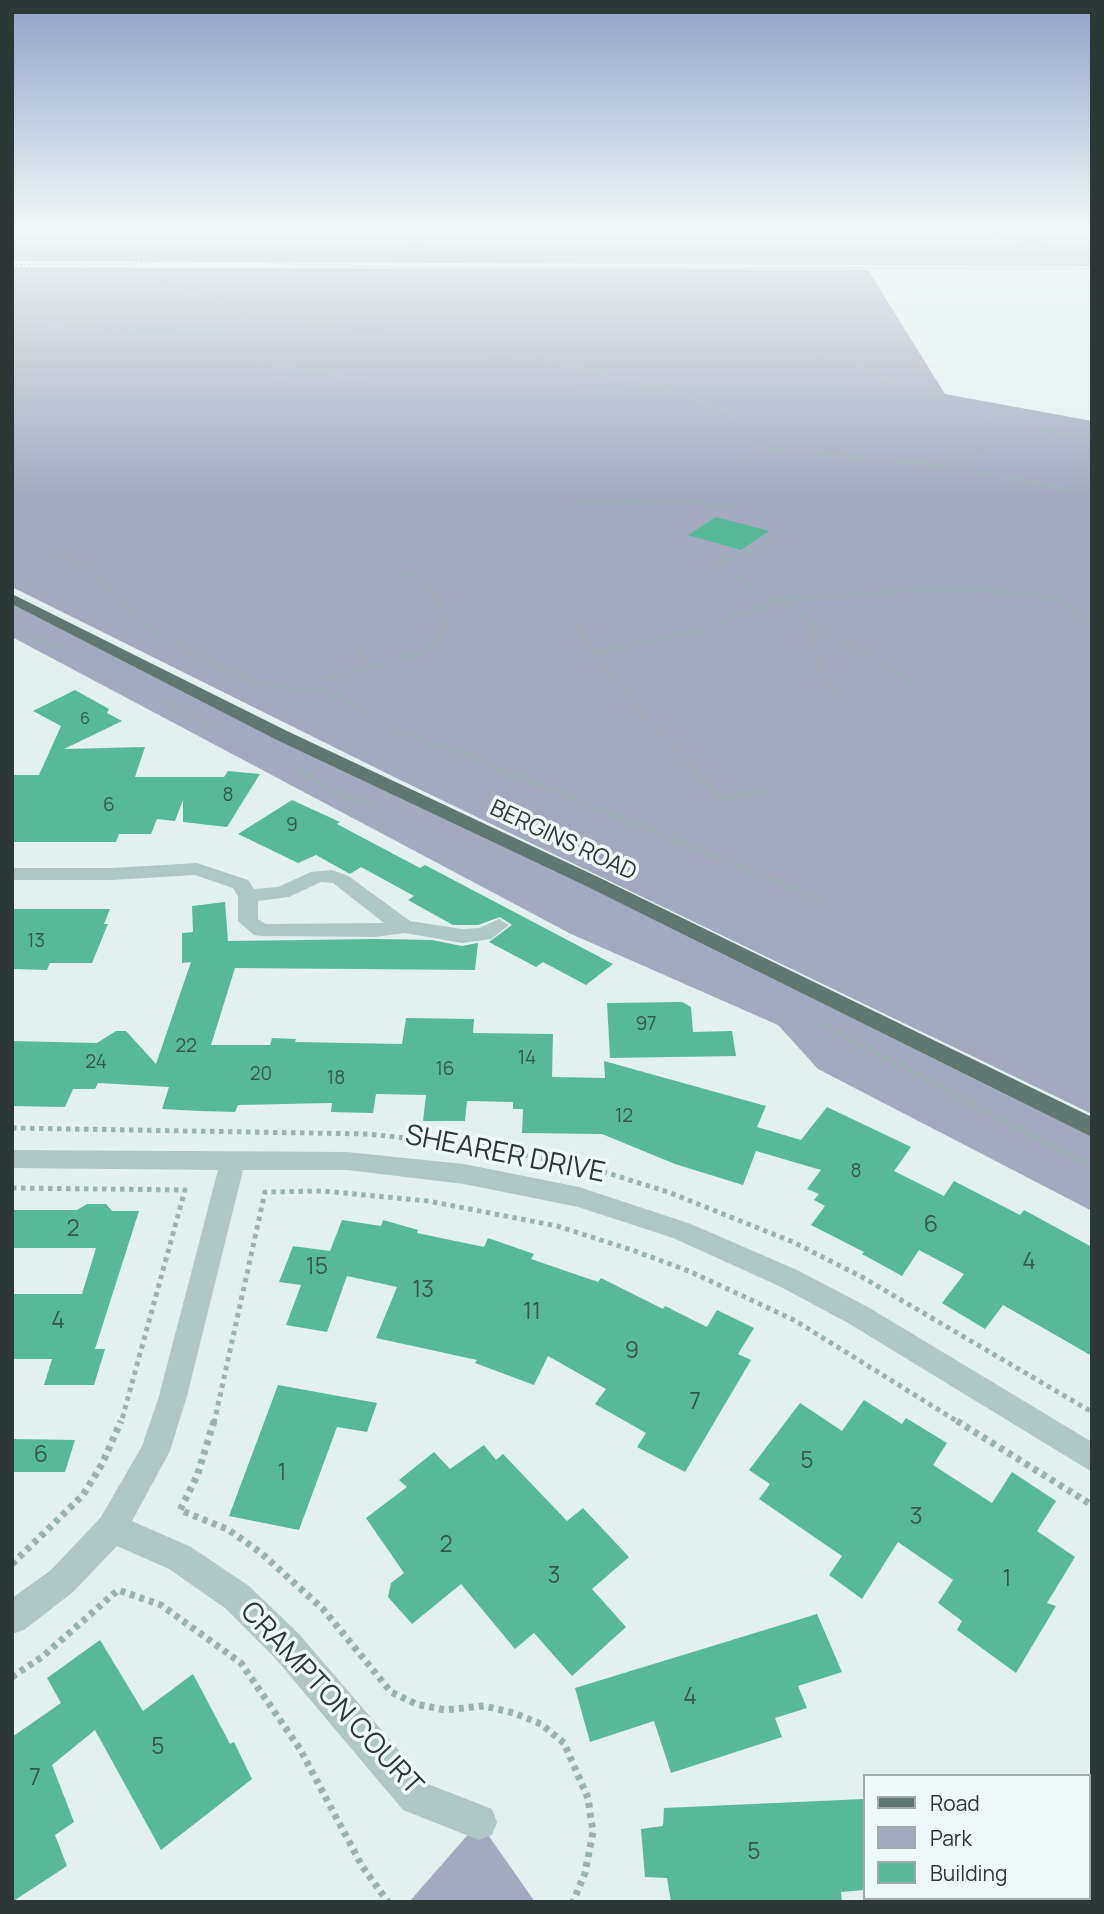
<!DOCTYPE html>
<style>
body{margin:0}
#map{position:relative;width:1104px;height:1914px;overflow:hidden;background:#e2f1f0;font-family:Manrope,sans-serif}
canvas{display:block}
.frame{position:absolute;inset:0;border:14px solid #2c3835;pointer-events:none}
.legend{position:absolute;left:863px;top:1774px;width:228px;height:126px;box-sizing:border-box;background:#eef9f9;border:2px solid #a0acab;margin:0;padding:9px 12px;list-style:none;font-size:21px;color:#2c3835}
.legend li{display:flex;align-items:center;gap:14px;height:35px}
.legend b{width:35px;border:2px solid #a0acab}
</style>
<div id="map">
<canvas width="1104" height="1914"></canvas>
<div class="frame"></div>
<ul class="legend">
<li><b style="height:9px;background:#5f7872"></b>Road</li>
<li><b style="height:19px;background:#a3aabf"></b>Park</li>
<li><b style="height:19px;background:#58b998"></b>Building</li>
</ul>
</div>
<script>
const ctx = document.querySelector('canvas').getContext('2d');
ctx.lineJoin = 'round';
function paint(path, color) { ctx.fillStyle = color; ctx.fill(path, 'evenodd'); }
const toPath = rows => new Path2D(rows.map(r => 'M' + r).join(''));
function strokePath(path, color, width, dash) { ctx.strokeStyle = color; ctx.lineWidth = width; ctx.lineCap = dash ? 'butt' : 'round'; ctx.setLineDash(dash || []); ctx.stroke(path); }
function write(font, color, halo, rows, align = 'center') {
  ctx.font = font + ' Manrope,sans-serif'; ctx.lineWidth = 7; ctx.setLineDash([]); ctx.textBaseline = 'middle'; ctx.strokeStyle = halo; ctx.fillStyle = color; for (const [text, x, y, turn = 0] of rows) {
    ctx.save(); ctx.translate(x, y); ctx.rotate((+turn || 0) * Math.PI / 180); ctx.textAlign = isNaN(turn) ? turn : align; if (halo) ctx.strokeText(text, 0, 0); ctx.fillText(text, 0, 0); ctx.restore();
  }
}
const green = toPath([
 [12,230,1092,230,1092,266,12,261],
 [12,267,868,270,945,394,1092,421,1092,1114,394,777,12,587],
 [12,598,1092,1132,1092,1211,818,1069,778,1025,571,934,12,637],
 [479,1822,535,1902,409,1902]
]);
const building = toPath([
 [716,517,769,531,741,550,688,535],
 [75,690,109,709,107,713,122,721,64,749,145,747,135,777,224,777,228,771,260,774,227,827,183,822,183,800,175,821,157,819,151,834,119,834,116,842,12,842,12,775,39,775,61,726,33,711],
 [292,800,340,822,337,824,420,868,425,865,613,964,586,985,543,962,536,967,489,942,512,925,500,917,478,925,453,925,408,900,414,896,361,867,350,874,316,855,298,863,238,834],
 [225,902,228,941,377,939,432,940,462,946,478,943,475,970,235,968,211,1045,270,1045,272,1038,296,1039,295,1042,402,1044,406,1018,474,1019,473,1033,553,1034,552,1077,605,1078,604,1061,766,1106,757,1127,801,1140,827,1107,911,1147,894,1171,944,1196,954,1181,1020,1215,1024,1210,1092,1247,1092,1356,1003,1305,985,1329,942,1303,964,1274,919,1250,902,1276,862,1254,864,1252,811,1225,825,1206,814,1200,819,1194,807,1189,821,1170,756,1151,743,1185,675,1164,602,1134,522,1133,523,1109,513,1109,513,1102,467,1101,465,1121,423,1121,426,1095,376,1094,373,1113,331,1112,332,1103,238,1105,235,1112,200,1111,162,1109,169,1087,98,1083,95,1089,73,1089,65,1107,12,1106,12,1041,97,1043,116,1031,126,1031,156,1064,191,962,182,963,182,933,193,932,192,906],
 [12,909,110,909,104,924,108,924,92,963,50,963,47,970,12,969],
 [682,1002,691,1007,693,1032,732,1031,736,1056,610,1058,607,1003],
 [87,1204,106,1204,112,1211,139,1211,95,1349,105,1349,94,1385,44,1385,52,1359,12,1359,12,1294,82,1294,96,1248,12,1248,12,1210,77,1210],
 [342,1220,381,1226,383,1220,418,1230,417,1233,484,1247,488,1238,534,1254,531,1259,598,1282,601,1278,663,1309,665,1306,707,1327,717,1310,754,1328,738,1354,751,1360,685,1472,637,1447,646,1433,595,1404,606,1389,548,1356,534,1385,475,1363,477,1360,376,1338,397,1287,347,1276,327,1332,286,1325,301,1285,279,1282,293,1246,330,1251],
 [278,1385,377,1403,367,1432,337,1427,299,1530,229,1516],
 [864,1400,902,1424,906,1418,947,1443,933,1465,992,1503,1012,1472,1056,1501,1037,1531,1075,1557,1047,1603,1056,1606,1016,1673,957,1630,962,1621,938,1603,953,1580,898,1542,862,1599,829,1575,842,1556,759,1499,770,1484,749,1470,800,1403,842,1431],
 [12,1439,75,1440,65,1472,12,1472],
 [484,1445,496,1460,503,1454,567,1521,583,1508,629,1557,592,1589,626,1627,572,1676,534,1633,515,1649,461,1584,412,1624,388,1597,391,1583,404,1573,366,1518,407,1487,399,1480,434,1452,450,1469],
 [817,1614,842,1672,798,1686,807,1708,775,1718,782,1737,671,1773,654,1721,590,1742,575,1688],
 [100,1640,143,1711,193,1674,230,1744,234,1742,252,1779,161,1850,95,1730,52,1765,74,1822,55,1835,67,1866,12,1902,12,1737,61,1703,47,1678],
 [864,1799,864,1890,841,1892,842,1902,671,1902,667,1878,645,1877,641,1829,663,1826,664,1808]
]);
const pathFar5 = toPath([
 [386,230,422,246,407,267],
 [988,230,1018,240,1092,253],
 [129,264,147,280,255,316,429,338,547,362],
 [12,265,128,264,215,256,282,264,406,267,1092,269],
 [12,314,129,331,235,333,288,310,294,302],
 [771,336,846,362],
 [192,338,231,346,233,355,257,362]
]);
const pathFar4 = toPath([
 [251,360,261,363,282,378],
 [538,360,646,382,719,409,754,450,753,457,730,489,728,506,679,501,576,504],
 [841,360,905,386],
 [261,363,377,381],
 [672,388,844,387,890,381],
 [576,392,659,388],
 [754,447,944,466,1092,494],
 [944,466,1010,407],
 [965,469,1008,430,1032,429,1092,436],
 [773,528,775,533]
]);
const pathFar3 = toPath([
 [774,531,776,535,765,547,715,564,715,567,755,586,804,618,812,629,818,669,845,709],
 [29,536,82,566,125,600,136,618,186,649,259,684,297,690,326,688],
 [404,572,425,581,438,600,446,624,438,644,425,651,331,679,326,690,398,730,469,756],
 [575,621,594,653,643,716,681,756],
 [808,621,911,680],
 [12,629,64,650],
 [356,639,367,668],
 [594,653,707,629,779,600,902,591,963,589,1035,594,1059,601,1092,623],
 [161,701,216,729]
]);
const pathFar2 = toPath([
 [464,754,823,900],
 [679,754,719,796,727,798,764,790,772,783],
 [299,770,335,793,376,806],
 [821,1023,863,1046]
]);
const pathFar1 = toPath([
 [860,1044,1092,1167],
 [12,1128,368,1134,480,1146,598,1170,668,1192,793,1242,862,1277,1092,1412],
 [12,1188,185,1190,121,1423],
 [214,1423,265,1192,323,1191,428,1201,557,1226,629,1249,689,1271,794,1320,960,1423]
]);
const path = toPath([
 [214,1421,197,1476,180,1510,227,1529,260,1552,323,1609,391,1692,416,1704,445,1710,484,1706,514,1713,541,1724,564,1743,588,1798,593,1832,585,1873,573,1902],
 [957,1421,1092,1505],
 [12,1564,83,1495,102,1464,121,1421],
 [12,1677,42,1657,118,1590,161,1605,241,1663,300,1749,362,1866,388,1902]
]);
const minor = toPath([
 [197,863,248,880,254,889,278,887,311,872,331,870,347,875,410,921,462,929,479,928,499,919,509,925,491,939,462,943,405,933,375,937,261,936,254,935,238,921,238,896,233,888,195,875,112,880,12,880,12,868,112,868,197,863],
 [321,882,333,883,384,923,266,924,258,919,258,901,289,897,321,882],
 [12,1150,347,1152,464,1164,579,1187,691,1224,797,1270,868,1307,1092,1442,1092,1472,848,1323,779,1286,673,1238,578,1207,464,1184,347,1170,243,1170,187,1396,170,1451,132,1521,191,1547,249,1586,299,1634,428,1784,492,1809,497,1822,492,1835,479,1840,403,1810,275,1658,225,1608,169,1569,117,1546,73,1592,24,1630,12,1634,12,1598,51,1570,101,1517,142,1446,159,1396,218,1170,12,1168,12,1150]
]);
const major = toPath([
 [12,594,287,731,598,877,1092,1117,1092,1137,584,885,275,739,12,604,12,594]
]);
const farNumbernames = [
 ["6",85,720]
];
const numberNames = [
 ["8",228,796],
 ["6",109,806],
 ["9",292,826],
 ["13",36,942],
 ["97",646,1025],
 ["22",186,1047],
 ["14",527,1059],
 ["24",96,1063],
 ["16",445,1070],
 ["20",261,1075],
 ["18",336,1079],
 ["12",624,1117],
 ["8",856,1172]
];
const streetNames = [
 ["BERGINS ROAD",563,841,25]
];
const nearNumbernames = [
 ["6",931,1226],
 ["2",73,1230],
 ["4",1029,1263],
 ["15",317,1268],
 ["13",423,1291],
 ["11",532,1313],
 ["4",58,1322],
 ["9",632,1352],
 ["7",695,1403],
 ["6",41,1456],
 ["5",807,1462],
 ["1",282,1474],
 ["3",916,1518],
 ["2",446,1546],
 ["3",554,1577],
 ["1",1007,1580],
 ["4",690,1698],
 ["5",158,1748],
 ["7",35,1779],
 ["5",754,1853]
];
const nearStreetnames = [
 ["SHEARER DRIVE",505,1155,11],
 ["CRAMPTON COURT",331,1699,47]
];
paint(green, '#a3aabf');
paint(building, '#58b998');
strokePath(pathFar5, '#99b4b0', 2, [2, 2]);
strokePath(pathFar4, '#99b4b0', 2.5, [2, 2]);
strokePath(pathFar3, '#99b4b0', 3.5, [2.5, 2.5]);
strokePath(pathFar2, '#99b4b0', 4.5, [3.5, 3.5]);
strokePath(pathFar1, '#99b4b0', 5, [4.5, 4.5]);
strokePath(path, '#99b4b0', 7, [5, 5]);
paint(minor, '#afc8c5');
paint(major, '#5f7872');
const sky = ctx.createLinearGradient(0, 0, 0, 498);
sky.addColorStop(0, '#8fa1c8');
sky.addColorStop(0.46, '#f2f9f8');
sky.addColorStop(1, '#f2f9f800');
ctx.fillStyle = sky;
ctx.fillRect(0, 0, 1104, 498);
write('16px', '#37584e', null, farNumbernames);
write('19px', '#37584e', null, numberNames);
write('23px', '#2c3835', '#eef9f9', streetNames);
write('23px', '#37584e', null, nearNumbernames);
write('28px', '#2c3835', '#eef9f9', nearStreetnames);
</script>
